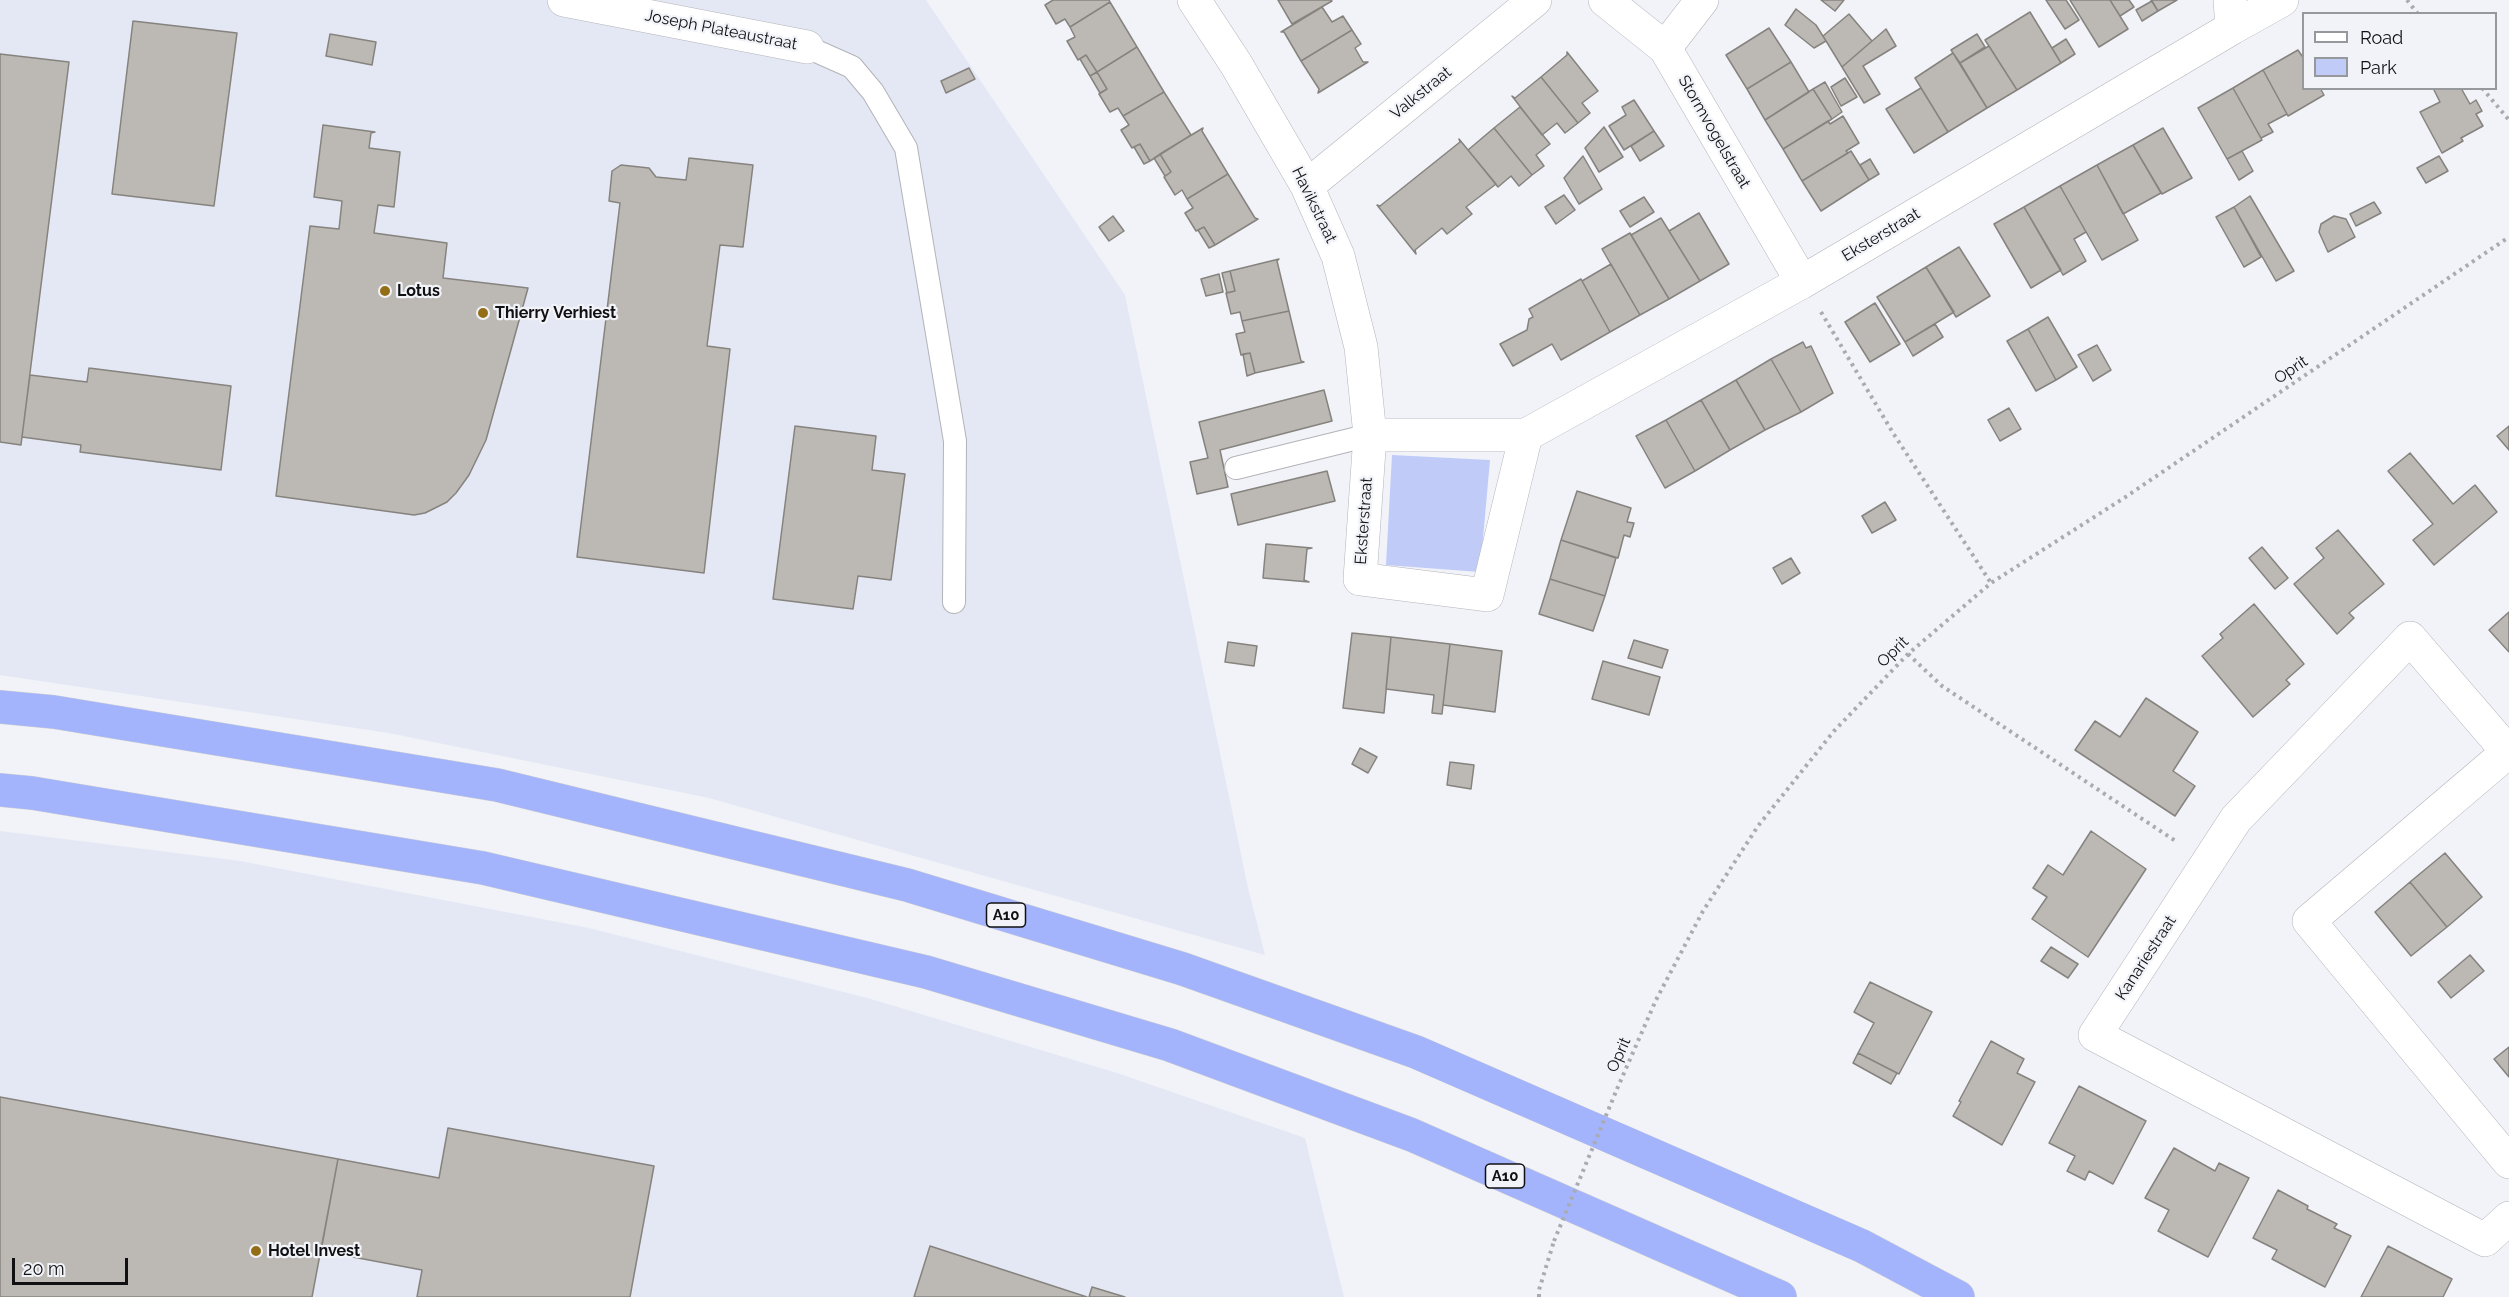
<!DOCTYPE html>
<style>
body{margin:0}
#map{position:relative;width:2509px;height:1297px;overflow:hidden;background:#f1f3f8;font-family:Raleway,sans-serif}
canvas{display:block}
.legend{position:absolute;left:2302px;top:12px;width:195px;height:78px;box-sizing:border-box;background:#f1f3f8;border:2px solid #97989c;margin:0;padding:8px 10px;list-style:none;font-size:18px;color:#101012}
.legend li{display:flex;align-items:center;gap:12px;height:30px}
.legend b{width:30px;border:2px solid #97989c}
.scale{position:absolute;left:12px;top:1258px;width:116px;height:27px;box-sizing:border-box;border:3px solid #101012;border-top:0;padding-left:8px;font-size:18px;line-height:21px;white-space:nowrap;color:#101012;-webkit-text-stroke:4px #f1f3f8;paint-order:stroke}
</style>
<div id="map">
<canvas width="2509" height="1297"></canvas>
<ul class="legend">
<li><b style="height:8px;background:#fff"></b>Road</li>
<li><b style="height:16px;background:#c0cbf8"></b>Park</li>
</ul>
<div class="scale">20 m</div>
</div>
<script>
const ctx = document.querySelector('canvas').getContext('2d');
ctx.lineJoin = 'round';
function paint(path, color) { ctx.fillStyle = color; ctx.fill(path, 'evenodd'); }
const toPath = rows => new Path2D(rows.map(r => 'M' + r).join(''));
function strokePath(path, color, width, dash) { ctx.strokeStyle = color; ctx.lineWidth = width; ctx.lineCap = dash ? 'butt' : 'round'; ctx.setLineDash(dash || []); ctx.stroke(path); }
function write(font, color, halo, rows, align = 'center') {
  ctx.font = font + ' Raleway,sans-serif'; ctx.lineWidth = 4.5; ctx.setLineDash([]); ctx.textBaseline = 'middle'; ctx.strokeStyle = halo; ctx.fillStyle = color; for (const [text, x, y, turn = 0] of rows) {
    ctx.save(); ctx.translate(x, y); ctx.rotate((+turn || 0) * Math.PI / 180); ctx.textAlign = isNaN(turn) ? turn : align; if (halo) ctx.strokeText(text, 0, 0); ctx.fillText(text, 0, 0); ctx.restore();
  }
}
const built = toPath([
 [0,0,926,0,1125,295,1248,888,1265,955,709,798,389,733,0,675],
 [0,831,240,861,589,928,871,999,1117,1073,1305,1138,1344,1297,0,1297]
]);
const green = toPath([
 [1392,455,1490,460,1480,572,1386,565]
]);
const building = toPath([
 [1053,0,1109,0,1110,2,1070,27,1065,19,1056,24,1045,5,1053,0],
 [1278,0,1331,0,1332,1,1292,24,1278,0],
 [1821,0,1844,0,1835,11,1821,0],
 [2046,0,2066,0,2079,20,2065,29,2046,0],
 [2070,0,2110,0,2128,29,2099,47,2070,0],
 [2110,0,2129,0,2134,7,2120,16,2110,0],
 [2151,0,2177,0,2158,11,2151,0],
 [2152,1,2158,11,2142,21,2136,10,2152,1],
 [1110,2,1137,47,1097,72,1086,55,1078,60,1067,41,1075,37,1070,27,1110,2],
 [1322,7,1332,22,1343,16,1352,30,1301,61,1284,32,1281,32,1322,7],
 [1796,9,1816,25,1826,41,1814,48,1785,25,1796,9],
 [2030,12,2061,63,2017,90,1985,40,2030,12],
 [1849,14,1872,41,1842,67,1823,36,1849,14],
 [133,21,237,33,214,206,112,194,133,21],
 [1769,28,1791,62,1747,89,1726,55,1769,28],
 [1886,29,1896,46,1863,66,1880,94,1864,103,1842,67,1886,29],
 [1352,30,1361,44,1355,48,1363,62,1368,62,1318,93,1319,89,1301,61,1352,30],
 [330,34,376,42,372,65,326,56,330,34],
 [1977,34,1985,47,1960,63,1951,50,1977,34],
 [2066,39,2075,54,2061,63,2052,48,2066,39],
 [1989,46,2017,90,1987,108,1960,63,1989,46],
 [1137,47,1164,92,1123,116,1118,108,1110,112,1099,94,1107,89,1097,72,1137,47],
 [2298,50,2304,59,2304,88,2320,88,2324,95,2288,116,2263,70,2298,50],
 [1567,52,1598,91,1582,103,1590,113,1578,123,1541,77,1567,55,1567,52],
 [1953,53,1987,108,1948,132,1915,78,1953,53],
 [0,54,69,62,21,445,0,442,0,54],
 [1086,55,1097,72,1090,76,1080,59,1086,55],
 [1791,62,1809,92,1765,120,1747,89,1791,62],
 [969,68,975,79,946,93,941,81,969,68],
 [2263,70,2287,114,2268,124,2273,132,2261,138,2233,88,2263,70],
 [1097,72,1107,89,1100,93,1090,76,1097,72],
 [1541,77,1578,123,1565,133,1557,123,1542,135,1512,96,1515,98,1541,77],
 [1845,78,1857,97,1841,106,1831,87,1845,78],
 [1825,82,1842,112,1832,119,1813,89,1825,82],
 [1921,88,1948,132,1914,153,1886,109,1921,88],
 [2233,88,2262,140,2227,159,2198,108,2233,88],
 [2433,88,2461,88,2470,104,2476,100,2482,111,2476,114,2483,126,2461,138,2463,141,2442,153,2420,112,2440,102,2433,88],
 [1813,89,1832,119,1783,149,1765,120,1813,89],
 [1164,92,1191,135,1150,161,1140,144,1132,148,1121,130,1129,125,1123,116,1164,92],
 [1634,100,1654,131,1624,150,1609,126,1626,115,1622,107,1634,100],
 [1520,107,1550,144,1536,155,1544,166,1532,175,1494,128,1520,107],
 [1843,116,1859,143,1846,151,1848,153,1802,181,1783,149,1828,121,1830,124,1843,116],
 [323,125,375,132,371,133,369,148,400,152,394,207,378,205,374,233,447,243,443,278,528,288,486,440,469,475,456,493,447,502,425,513,414,515,276,496,310,226,339,229,342,201,314,197,323,125],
 [1604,127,1623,157,1599,172,1585,148,1604,127],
 [1203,128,1202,131,1228,174,1187,199,1182,190,1175,195,1164,177,1171,172,1160,154,1203,128],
 [1494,128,1532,175,1519,186,1511,176,1498,187,1468,150,1494,128],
 [2163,128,2192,178,2162,194,2133,145,2163,128],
 [1654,131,1664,146,1640,161,1631,146,1654,131],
 [1459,139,1496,184,1466,207,1472,214,1447,234,1442,228,1415,250,1416,254,1377,205,1380,206,1460,142,1459,139],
 [1140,144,1150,161,1144,164,1134,147,1140,144],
 [2133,145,2161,193,2123,214,2097,165,2133,145],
 [1851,151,1869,180,1821,211,1802,181,1851,151],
 [2242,151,2253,171,2239,180,2227,159,2242,151],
 [1160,154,1171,172,1165,176,1154,158,1160,154],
 [1583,156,1602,189,1579,204,1564,178,1583,156],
 [2439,156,2448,171,2426,183,2417,168,2439,156],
 [689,158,753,165,743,247,720,245,707,346,730,349,704,573,577,557,620,203,609,201,612,171,621,165,649,168,656,177,686,180,689,158],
 [1870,159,1879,174,1869,180,1860,165,1870,159],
 [2097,165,2138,240,2102,260,2060,186,2097,165],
 [1228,174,1255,218,1258,219,1215,245,1204,227,1196,231,1185,213,1193,208,1187,199,1228,174],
 [2060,186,2086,232,2074,239,2086,261,2063,275,2024,207,2060,186],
 [1564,195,1575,210,1556,224,1545,207,1564,195],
 [2250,196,2294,271,2276,281,2234,207,2250,196],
 [1644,197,1654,212,1630,227,1620,211,1644,197],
 [2374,202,2381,213,2356,226,2350,214,2374,202],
 [2024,207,2061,270,2031,288,1994,224,2024,207],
 [2234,207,2261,257,2244,267,2216,217,2234,207],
 [1699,213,1729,264,1700,281,1669,231,1699,213],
 [1113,216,1124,231,1109,241,1099,227,1113,216],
 [2334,216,2346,219,2355,237,2328,252,2319,232,2321,224,2334,216],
 [1661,218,1700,281,1669,299,1631,235,1661,218],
 [1204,227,1215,245,1209,248,1198,230,1204,227],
 [1630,233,1669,299,1640,315,1602,249,1630,233],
 [1959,247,1990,296,1956,317,1926,267,1959,247],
 [1279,259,1277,261,1289,311,1242,321,1240,312,1231,314,1226,293,1235,291,1230,271,1279,259],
 [1611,264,1640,315,1610,332,1582,281,1611,264],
 [1926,267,1954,312,1905,342,1877,297,1926,267],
 [1230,271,1235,291,1227,293,1222,273,1230,271],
 [1219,274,1223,292,1206,296,1201,279,1219,274],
 [1581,279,1610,332,1561,360,1552,344,1513,366,1500,344,1527,330,1529,319,1533,317,1529,309,1581,279],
 [1875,303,1900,344,1870,362,1845,322,1875,303],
 [1289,311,1301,361,1304,362,1255,373,1250,353,1241,355,1236,334,1245,332,1242,321,1289,311],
 [2048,317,2077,367,2056,380,2028,329,2048,317],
 [1935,324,1943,337,1913,356,1905,342,1935,324],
 [2028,329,2056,380,2036,391,2007,341,2028,329],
 [1803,342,1806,348,1811,346,1833,393,1801,412,1771,359,1803,342],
 [2097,345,2111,370,2093,381,2078,355,2097,345],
 [1250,353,1255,373,1247,376,1243,354,1250,353],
 [1771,359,1801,412,1765,430,1736,380,1771,359],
 [89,368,231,386,221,470,80,452,81,445,22,437,30,375,87,382,89,368],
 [1736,380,1765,430,1730,450,1701,400,1736,380],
 [1324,390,1332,421,1220,450,1228,487,1197,494,1190,462,1208,458,1199,422,1324,390],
 [1701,400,1730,450,1695,471,1666,420,1701,400],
 [2009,408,2021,429,2000,441,1988,420,2009,408],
 [1666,420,1695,471,1665,488,1636,436,1666,420],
 [795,426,876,436,872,470,905,474,891,580,858,576,853,609,773,599,795,426],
 [2509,426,2509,450,2497,436,2509,426],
 [2410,453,2453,504,2475,485,2497,512,2434,565,2413,540,2433,524,2388,471,2410,453],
 [1327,471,1335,501,1238,525,1231,494,1327,471],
 [1577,491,1631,508,1627,522,1634,523,1630,537,1624,535,1618,558,1561,540,1577,491],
 [1885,502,1896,520,1872,533,1862,516,1885,502],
 [2338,530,2384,584,2349,613,2354,618,2337,634,2294,584,2324,558,2316,548,2338,530],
 [1561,540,1616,558,1605,596,1550,579,1561,540],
 [1266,544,1312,548,1307,549,1304,580,1309,582,1263,578,1266,544],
 [2262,547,2288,578,2275,589,2249,558,2262,547],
 [1791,558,1800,573,1782,584,1773,568,1791,558],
 [1550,579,1605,596,1593,631,1539,614,1550,579],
 [2254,604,2304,664,2286,680,2290,684,2253,717,2202,656,2223,638,2220,634,2254,604],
 [2509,612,2509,652,2489,630,2509,612],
 [1352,633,1391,637,1384,713,1343,708,1352,633],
 [1391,637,1450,644,1442,714,1432,713,1434,695,1386,689,1391,637],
 [1634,640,1668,650,1662,668,1628,658,1634,640],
 [1228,642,1257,646,1254,666,1225,662,1228,642],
 [1450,644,1502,651,1495,712,1443,705,1450,644],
 [1603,661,1660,677,1649,715,1592,699,1603,661],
 [2146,698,2198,732,2173,771,2195,786,2175,816,2075,750,2095,721,2120,737,2146,698],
 [1360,748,1377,757,1368,773,1352,764,1360,748],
 [1450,762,1474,765,1471,789,1447,785,1450,762],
 [2091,831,2146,869,2088,957,2032,919,2047,897,2033,888,2048,865,2063,875,2091,831],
 [2445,853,2482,897,2447,927,2410,882,2445,853],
 [2410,882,2447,927,2411,956,2375,912,2410,882],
 [2051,947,2078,964,2068,978,2041,961,2051,947],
 [2470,955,2484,971,2451,998,2438,982,2470,955],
 [1870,982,1932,1012,1899,1074,1858,1053,1874,1023,1854,1012,1870,982],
 [1991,1041,2024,1059,2017,1073,2035,1082,2002,1145,1953,1116,1961,1102,1959,1101,1991,1041],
 [2509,1047,2509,1077,2494,1059,2509,1047],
 [1858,1053,1897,1073,1891,1084,1853,1063,1858,1053],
 [2079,1086,2146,1121,2113,1184,2089,1171,2085,1180,2067,1171,2075,1156,2049,1143,2079,1086],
 [0,1097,338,1159,312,1297,0,1297,0,1097],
 [448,1128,654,1166,630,1297,417,1297,422,1270,321,1251,338,1159,439,1178,448,1128],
 [2174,1148,2215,1171,2219,1163,2249,1178,2208,1257,2158,1231,2169,1210,2145,1198,2174,1148],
 [2278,1190,2308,1206,2307,1209,2337,1224,2334,1228,2351,1236,2325,1287,2272,1259,2277,1250,2253,1238,2278,1190],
 [930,1246,1087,1297,914,1297,930,1246],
 [2388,1246,2452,1279,2443,1297,2361,1297,2388,1246],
 [1092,1287,1125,1297,1089,1297,1092,1287]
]);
const path = toPath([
 [2407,0,2418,14],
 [2482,88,2509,120],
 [1821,312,1893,433,1991,583],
 [1908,654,1942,686,2177,842],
 [1617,1089,1656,1000,1703,911,1758,826,1834,731,1908,654,1991,583,2124,498,2509,237],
 [1539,1297,1539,1290,1554,1241]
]);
const lane = toPath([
 [807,47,852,67,873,92,906,148,955,441,954,602],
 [1236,468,1370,435]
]);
const street = toPath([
 [564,0,807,47],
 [1194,0,1236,64,1307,186,1338,256,1361,347,1370,435,1360,579,1487,595,1526,435,1370,435],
 [1605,0,1665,48,1802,282],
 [2232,28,2282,0],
 [1665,48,1702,0],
 [1307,186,1535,0],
 [1526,435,1802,282,2232,28,2230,0],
 [2509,751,2309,921,2509,1162],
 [2508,752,2410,638,2236,819,2095,1035,2485,1240,2509,1218]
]);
const highway = toPath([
 [0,707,54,712,497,785,907,885,1183,969,1416,1052,1862,1246,1958,1297],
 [0,790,32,793,483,868,926,972,1170,1045,1412,1135,1780,1297]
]);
const pathBridge = toPath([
 [1554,1241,1617,1089]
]);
const markers = [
 [385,291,6,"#936e16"],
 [483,313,6,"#936e16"],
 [256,1251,6,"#936e16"]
];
const shields = [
 [1006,915,39],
 [1505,1176,39]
];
const shieldNames = [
 ["A10",1006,915],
 ["A10",1505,1176]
];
const streetNames = [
 ["Joseph Plateaustraat",721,30,11],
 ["Valkstraat",1421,93,-39],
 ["Stormvogelstraat",1714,132,60],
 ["Havikstraat",1314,205,64],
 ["Eksterstraat",1881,235,-31],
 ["Oprit",2291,370,-34],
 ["Eksterstraat",1364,521,-86],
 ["Oprit",1893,652,-44],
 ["Kanariestraat",2146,958,-57],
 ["Oprit",1619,1055,-66]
];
const poiNames = [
 ["Lotus",397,291],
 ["Thierry Verhiest",495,313],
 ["Hotel Invest",268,1251]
];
paint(built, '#e4e8f4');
paint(green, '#c0cbf8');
paint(building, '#bcb9b4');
strokePath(building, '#86837f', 1.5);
strokePath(lane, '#b3b4ba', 24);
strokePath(street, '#b3b4ba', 34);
strokePath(highway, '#cfcfd0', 34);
strokePath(path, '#aaabb0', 4, [3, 4.5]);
strokePath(lane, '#fff', 22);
strokePath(street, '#fff', 33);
strokePath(highway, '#a3b4fc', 33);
strokePath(pathBridge, '#aaabb0', 4, [3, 4.5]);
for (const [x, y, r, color] of markers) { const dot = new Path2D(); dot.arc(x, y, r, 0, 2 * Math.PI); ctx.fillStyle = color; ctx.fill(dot); strokePath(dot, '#f1f3f8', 2); }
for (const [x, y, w] of shields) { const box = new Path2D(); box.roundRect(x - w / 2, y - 12, w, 24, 4.5); ctx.fillStyle = '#f1f3f8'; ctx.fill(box); strokePath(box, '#101012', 1.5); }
write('bold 15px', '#101012', null, shieldNames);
write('16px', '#101012', '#f1f3f8', streetNames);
write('bold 16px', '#101012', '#f1f3f8', poiNames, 'left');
</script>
